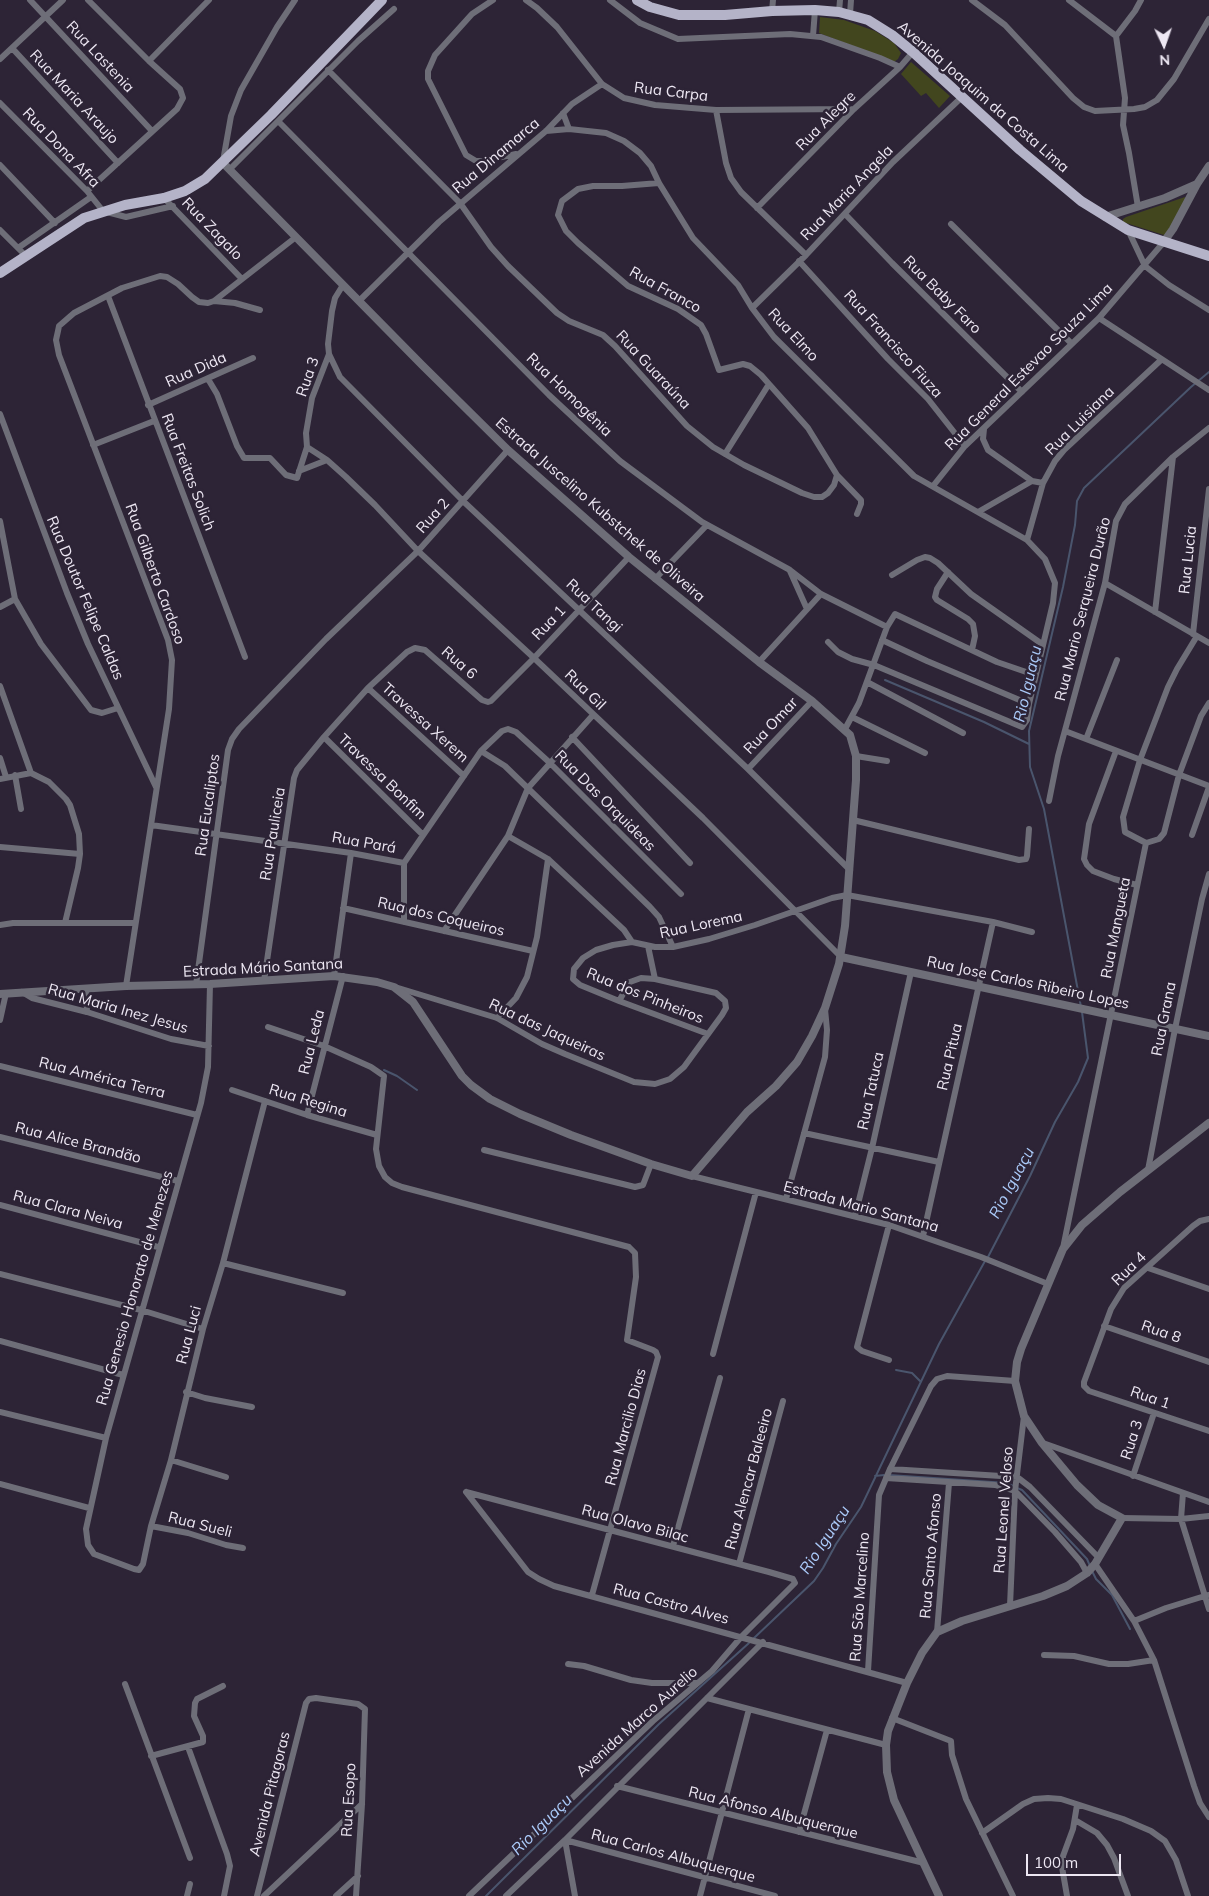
<!DOCTYPE html>
<meta charset="utf-8">
<style>
body{margin:0}
#map{position:relative;width:1209px;height:1896px;overflow:hidden;background:#2d2436;font-family:Mulish,sans-serif}
canvas{display:block}
.north{position:absolute;left:1139px;top:20px;width:50px;height:50px;-webkit-text-stroke:4px #2d2436;paint-order:stroke;rotate:177deg;font-size:14px;font-weight:700;line-height:20px;text-align:center;color:#ede7f3}
.north::after{content:'';display:block;margin:auto;width:18px;height:22px;background:#ede7f3;clip-path:polygon(50% 0,100% 100%,50% 72%,0 100%)}
.scale{position:absolute;left:1026px;top:1854px;width:95px;height:22px;box-sizing:border-box;border:2px solid #ede7f3;border-top:0;padding-left:6px;font-size:15px;line-height:18px;white-space:nowrap;color:#ede7f3;-webkit-text-stroke:4px #2d2436;paint-order:stroke}
</style>
<div id="map">
<canvas width="1209" height="1896"></canvas>
<div class="north">N</div>
<div class="scale">100 m</div>
</div>
<script>
const ctx = document.querySelector('canvas').getContext('2d');
ctx.lineJoin = 'round';
function paint(path, color) { ctx.fillStyle = color; ctx.fill(path, 'evenodd'); }
const toPath = rows => new Path2D(rows.map(r => 'M' + r).join(''));
function strokePath(path, color, width, dash) { ctx.strokeStyle = color; ctx.lineWidth = width; ctx.lineCap = dash ? 'butt' : 'round'; ctx.setLineDash(dash || []); ctx.stroke(path); }
function write(font, color, halo, rows, align = 'center') {
  ctx.font = font + ' Mulish,sans-serif'; ctx.lineWidth = 5; ctx.setLineDash([]); ctx.textBaseline = 'middle'; ctx.strokeStyle = halo; ctx.fillStyle = color; for (const [text, x, y, turn = 0] of rows) {
    ctx.save(); ctx.translate(x, y); ctx.rotate((+turn || 0) * Math.PI / 180); ctx.textAlign = isNaN(turn) ? turn : align; if (halo) ctx.strokeText(text, 0, 0); ctx.fillText(text, 0, 0); ctx.restore();
  }
}
const green = toPath([
 [820,17,844,20,875,31,894,43,901,53,898,59,894,62,819,33],
 [911,62,950,96,939,108,926,93,921,96,901,74],
 [1185,197,1186,202,1167,236,1123,222,1123,219,1126,217]
]);
const stream = toPath([
 [885,680,984,722,1029,744],
 [1081,1007,1044,809,1030,767,1029,731,1063,587,1075,525,1077,501,1084,488,1191,387,1209,372],
 [384,1070,397,1076,417,1090],
 [988,1257,1030,1176,1055,1122,1078,1082,1088,1058,1082,1012],
 [896,1370,912,1373,920,1381],
 [889,1475,1007,1483,1013,1486],
 [875,1476,884,1475],
 [1017,1488,1022,1490,1056,1526,1087,1559,1090,1566],
 [1092,1571,1096,1579,1112,1595,1130,1629],
 [753,1639,814,1581,823,1568,836,1544,861,1507,939,1344,985,1261],
 [486,1896,659,1724,749,1643]
]);
const minor = toPath([
 [30,0,152,131],
 [493,0,472,14,435,55,428,71,428,79,466,155,476,161,482,161,516,154],
 [526,0,537,8,557,27,602,84,624,98,655,105,716,110,854,109],
 [610,0,640,23,678,39,790,34,821,37,880,58,900,67],
 [972,0,1005,25,1073,98,1084,107,1095,111,1134,109,1145,107,1157,100,1174,79,1209,19],
 [1069,0,1116,36,1125,98,1123,125,1129,153,1138,207],
 [772,11,773,0],
 [839,12,840,0],
 [850,14,851,0],
 [813,36,815,10],
 [1116,36,1135,11,1141,0],
 [12,48,118,163],
 [0,59,63,0],
 [149,61,209,0],
 [328,70,460,203,491,247,508,266,557,313,569,321,603,335,615,346,687,426,713,447,744,465,802,493,814,497,822,497,828,493,834,485,837,475,808,428,761,375,750,366,743,364,719,370,706,334,701,325,678,309,628,286,578,243,566,231,558,215,562,201,578,189,593,186,622,186,659,183],
 [0,103,87,191,103,211,126,217,173,206],
 [716,110,726,163,731,178,741,192,806,255],
 [563,113,569,129],
 [279,122,549,395,620,461,702,522,790,570,821,594,887,627],
 [546,131,569,129,606,133,624,141,640,153,651,166,659,183,693,238,738,285,752,308,774,337,914,476,1027,540,1045,559,1055,583,1053,603,1029,704,1027,720,1022,727,874,665,852,659,838,652,828,642],
 [223,161,231,116,241,90,277,27,295,0],
 [0,165,55,223],
 [230,169,358,41,394,9],
 [87,191,177,109,183,98,180,89,149,61,88,0],
 [164,198,241,278],
 [757,208,854,109,900,67,913,52],
 [845,214,892,263,1022,392],
 [951,224,1072,344],
 [0,230,26,256],
 [1128,230,1145,266,1169,285,1209,310],
 [18,248,91,197],
 [799,261,888,359,928,399,965,446],
 [108,296,245,657],
 [214,301,235,303,260,310],
 [359,301,439,222,546,131,572,104,602,84],
 [752,308,806,255,893,162,962,97],
 [1099,318,1209,390],
 [329,354,340,377,463,501,748,769,850,870],
 [208,379,217,394,237,446,244,458,270,458,286,475,297,478,307,447,306,433,312,398,329,354,328,344,332,311,335,298,343,285],
 [148,405,253,358],
 [0,414,67,593,88,644,156,787],
 [984,429,983,439,988,450,1032,481,1043,483],
 [93,445,154,421],
 [307,447,327,460,346,477,375,505,418,551,534,658,703,818,841,957],
 [725,454,769,384],
 [299,471,327,460],
 [837,475,861,500,861,504,857,514],
 [933,486,965,446,1099,318,1163,243],
 [978,512,1032,481],
 [0,521,15,599,41,644,91,710,102,713,118,708],
 [1027,540,1043,483,1055,461,1064,450,1161,360],
 [790,571,807,609],
 [948,572,937,589,935,597,937,600,968,619,973,624,975,636,972,650],
 [892,575,917,560,925,557,930,558,938,563,971,594,1042,644],
 [655,579,707,525],
 [1105,583,1209,643],
 [0,607,15,599],
 [1155,612,1173,457],
 [1193,634,1209,489],
 [882,640,927,661,1029,704],
 [759,662,821,594],
 [867,682,963,733],
 [0,686,31,773],
 [368,688,464,776],
 [852,717,925,753],
 [845,729,859,703,887,627,895,614,997,662,1035,675],
 [1065,731,1209,786],
 [324,737,423,835],
 [572,737,690,863],
 [1086,739,1117,660],
 [481,751,505,766,650,907,659,917,673,947],
 [1116,751,1089,824,1084,859,1087,865,1093,871,1114,879,1137,885],
 [856,756,887,761],
 [0,758,6,777],
 [748,769,812,701],
 [31,773,49,782,66,799,70,805,79,834,80,854,78,868,65,923],
 [15,775,21,809],
 [0,779,31,773],
 [1049,801,1058,756,1105,583,1116,521,1125,504,1173,457,1209,428],
 [853,820,1019,860,1026,859,1027,856,1029,829],
 [151,825,351,853,404,863,481,751,502,731,508,729,516,732,550,763,681,894],
 [1192,835,1209,787],
 [508,836,528,788,593,715],
 [1146,843,1159,839,1164,833,1179,775,1201,716,1209,703],
 [0,847,80,854],
 [404,863,404,922],
 [343,908,533,951],
 [0,925,13,923,135,923],
 [444,931,508,836,548,859,624,930,632,942],
 [648,946,655,979],
 [334,976,351,853],
 [264,981,294,778,297,770,324,737,368,688,407,652,415,648,425,650,482,700,488,702,491,701,534,658,629,557],
 [210,984,208,1067,201,1103,106,1438,86,1529,88,1545,94,1554,134,1569,139,1570,143,1564,151,1526,171,1460,203,1329,223,1263,265,1101],
 [196,985,228,750,232,739,239,729,326,639,418,551,508,450],
 [126,986,169,709,172,660,168,640,59,355,56,340,58,331,59,326,74,313,122,288,160,276,167,277,178,284,192,297,199,302,208,303,214,301,296,237],
 [395,987,497,1018,542,1044,565,1054,634,1082,655,1084,670,1079,684,1067,722,1015,726,1008,725,1001,716,993,655,979,641,978,630,982,619,1001],
 [86,990,87,1012],
 [22,992,32,998,87,1012,171,1039,209,1046],
 [497,1018,516,998,527,977,537,937,548,859],
 [0,1020,6,993],
 [268,1027,324,1046,371,1067,384,1076,376,1149,379,1166,385,1177,392,1183,402,1187,629,1247,635,1253,636,1277,627,1340,653,1350,656,1352,658,1357,592,1595],
 [708,1034,619,1001,580,985,573,979,574,969,583,958,596,950,613,945,632,942,655,947,673,947,709,939,755,925,832,898,847,895,993,922,1032,932],
 [0,1066,197,1115],
 [232,1090,307,1115,377,1135],
 [307,1115,343,976],
 [804,1133,939,1162],
 [0,1137,178,1181],
 [484,1150,635,1187,643,1185,651,1164],
 [1148,1170,1175,1029,1202,899,1209,874],
 [692,1176,889,1225,981,1257,1048,1284],
 [786,1199,825,1057,827,1030,825,1009],
 [0,1205,158,1247],
 [855,1216,872,1148,911,972],
 [1209,1219,1200,1221,1193,1226,1124,1288,1111,1309,1084,1382,1084,1386,1089,1391,1209,1431],
 [923,1236,993,922],
 [1063,1248,1146,843,1125,832,1123,817,1140,760,1168,687,1177,669,1197,636],
 [223,1263,343,1293],
 [1148,1268,1209,1289],
 [0,1274,141,1310,203,1329],
 [1104,1326,1209,1362],
 [0,1341,123,1375],
 [713,1354,756,1192],
 [889,1360,862,1351,857,1347,889,1225],
 [186,1392,205,1398,252,1407],
 [0,1412,106,1438],
 [1043,1443,1209,1502],
 [171,1460,226,1477],
 [890,1469,1017,1477,1030,1487,1099,1558],
 [1133,1476,1154,1413],
 [886,1478,995,1485,1015,1491,1055,1532,1081,1562,1087,1573],
 [0,1484,89,1508],
 [466,1492,769,1572,793,1579,795,1583,742,1636,712,1671,653,1721,469,1896],
 [466,1492,528,1572,539,1579,554,1586,907,1683],
 [1183,1493,1181,1519,1209,1609],
 [1122,1518,1181,1519,1209,1516],
 [151,1526,188,1533,226,1545,243,1548],
 [673,1546,720,1378],
 [739,1564,783,1401],
 [1095,1564,1134,1621,1154,1660,1194,1786,1200,1803,1209,1817],
 [1010,1606,1015,1491,1024,1416],
 [1134,1621,1166,1608,1208,1595],
 [937,1632,949,1483],
 [1044,1655,1074,1656,1109,1664,1128,1664,1154,1660],
 [568,1664,584,1666,631,1680,652,1683,696,1683],
 [868,1671,879,1495,890,1469,931,1386,937,1379,947,1376,1015,1381],
 [125,1684,190,1858],
 [707,1698,886,1745],
 [892,1718,951,1741,952,1755,966,1799,1013,1896],
 [188,1747,227,1854,230,1866,224,1896],
 [151,1756,203,1742,203,1736,194,1716,195,1703,197,1699,223,1686],
 [617,1786,924,1863],
 [1075,1820,1097,1833,1107,1845,1114,1858,1128,1896],
 [799,1832,827,1730],
 [982,1833,1023,1804,1034,1799,1048,1798,1061,1799,1123,1819,1151,1831,1165,1841,1176,1860,1188,1896],
 [187,1896,190,1884],
 [257,1896,306,1703,309,1699,316,1698,358,1704,365,1709,362,1804,356,1896],
 [264,1896,362,1804],
 [336,1896,358,1876],
 [506,1896,565,1840,763,1642],
 [575,1896,565,1840,775,1896],
 [700,1896,749,1709],
 [1067,1896,1062,1867,1063,1856,1073,1829,1077,1805]
]);
const tertiary = toPath([
 [1105,217,1165,198,1197,184],
 [1163,243,1173,229,1197,184,1209,166],
 [841,957,1209,1036],
 [0,994,126,986,210,984,334,976,377,982,394,987,413,1002,462,1076,471,1085,490,1099,520,1114,571,1135,651,1164,692,1176,747,1112,776,1086,797,1062,812,1036,825,1008,839,964,845,926,856,780,856,756,850,735,812,701,759,662,629,557,508,450,422,365,223,163],
 [939,1896,894,1800,887,1772,886,1745,888,1731,907,1683,922,1653,937,1632,962,1621,1043,1596,1067,1586,1087,1573,1095,1564,1122,1518,1098,1505,1077,1485,1042,1443,1024,1416,1015,1381,1017,1362,1021,1349,1063,1249,1082,1225,1120,1192,1209,1123]
]);
const primary = toPath([
 [637,0,650,7,679,15,725,15,772,11,815,10,839,12,868,20,892,35,913,52,1020,150,1081,201,1128,230,1209,256],
 [0,273,84,218,125,205,164,198,185,191,205,179,271,115,382,0]
]);
const streetNames = [
 ["Rua Lastenia",100,57,47],
 ["Rua Carpa",671,92,7],
 ["Rua Maria Araujo",74,97,47],
 ["Avenida Joaquim da Costa Lima",983,97,41],
 ["Rua Alegre",826,121,-45],
 ["Rua Dona Afra",61,148,46],
 ["Rua Dinamarca",496,156,-40],
 ["Rua Maria Angela",847,193,-46],
 ["Rua Zagalo",212,229,46],
 ["Rua Franco",665,290,29],
 ["Rua Baby Faro",942,295,45],
 ["Rua Elmo",793,335,47],
 ["Rua Francisco Fiuza",893,344,48],
 ["Rua General Estevao Souza Lima",1029,367,-45],
 ["Rua Dida",196,370,-24],
 ["Rua Guaraúna",653,370,47],
 ["Rua 3",308,377,-71],
 ["Rua Homogênia",569,395,44],
 ["Rua Luisiana",1080,421,-45],
 ["Rua Freitas Solich",188,472,69],
 ["Estrada Juscelino Kubstchek de Oliveira",600,510,41],
 ["Rua 2",433,516,-48],
 ["Rua Lucia",1188,560,-84],
 ["Rua Gilberto Cardoso",155,574,70],
 ["Rua Doutor Felipe Caldas",85,598,67],
 ["Rua Tangi",594,606,43],
 ["Rua Mario Serqueira Durão",1083,609,-76],
 ["Rua 1",549,623,-47],
 ["Rua 6",459,663,41],
 ["Rua Gil",585,690,44],
 ["Travessa Xerem",425,723,42],
 ["Rua Omar",771,726,-47],
 ["Travessa Bonfim",382,777,44],
 ["Rua Das Orquideas",605,801,45],
 ["Rua Eucaliptos",208,805,-82],
 ["Rua Pauliceia",273,834,-81],
 ["Rua Pará",364,843,10],
 ["Rua dos Coqueiros",441,917,13],
 ["Rua Lorema",701,925,-12],
 ["Rua Mangueta",1116,928,-79],
 ["Estrada Mário Santana",263,968,-3],
 ["Rua Jose Carlos Ribeiro Lopes",1028,983,12],
 ["Rua dos Pinheiros",645,996,22],
 ["Rua Maria Inez Jesus",118,1009,16],
 ["Rua Grana",1164,1019,-79],
 ["Rua das Jaqueiras",547,1030,25],
 ["Rua Leda",312,1042,-76],
 ["Rua Pitua",950,1057,-77],
 ["Rua América Terra",102,1078,14],
 ["Rua Tatuca",871,1091,-78],
 ["Rua Regina",308,1101,17],
 ["Rua Alice Brandão",78,1143,14],
 ["Estrada Mario Santana",861,1207,15],
 ["Rua Clara Neiva",68,1210,15],
 ["Rua 4",1129,1269,-44],
 ["Rua Genesio Honorato de Menezes",135,1288,-74],
 ["Rua 8",1161,1332,19],
 ["Rua Luci",189,1335,-75],
 ["Rua 1",1150,1398,19],
 ["Rua Marcilio Dias",626,1427,-75],
 ["Rua 3",1132,1440,-72],
 ["Rua Alencar Baleeiro",749,1479,-75],
 ["Rua Leonel Veloso",1004,1510,-86],
 ["Rua Olavo Bilac",635,1524,15],
 ["Rua Sueli",200,1525,14],
 ["Rua Santo Afonso",931,1556,-85],
 ["Rua Sāo Marcelino",860,1597,-86],
 ["Rua Castro Alves",671,1604,15],
 ["Avenida Marco Aurelio",637,1722,-42],
 ["Avenida Pitagoras",270,1794,-76],
 ["Rua Esopo",349,1800,-87],
 ["Rua Afonso Albuquerque",773,1813,14],
 ["Rua Carlos Albuquerque",673,1856,15]
];
const waterNames = [
 ["Rio Iguaçu",1028,684,-77],
 ["Rio Iguaçu",1012,1183,-62],
 ["Rio Iguaçu",825,1540,-57],
 ["Rio Iguaçu",542,1825,-45]
];
paint(green, '#42461e');
strokePath(stream, '#4a556d', 2);
strokePath(minor, '#6e6e78', 6);
strokePath(tertiary, '#6e6e78', 8);
strokePath(primary, '#b4b3c8', 10);
write('15px', '#ede7f3', '#2d2436', streetNames);
write('italic 16px', '#abcaf9', '#2d2436', waterNames);
</script>
